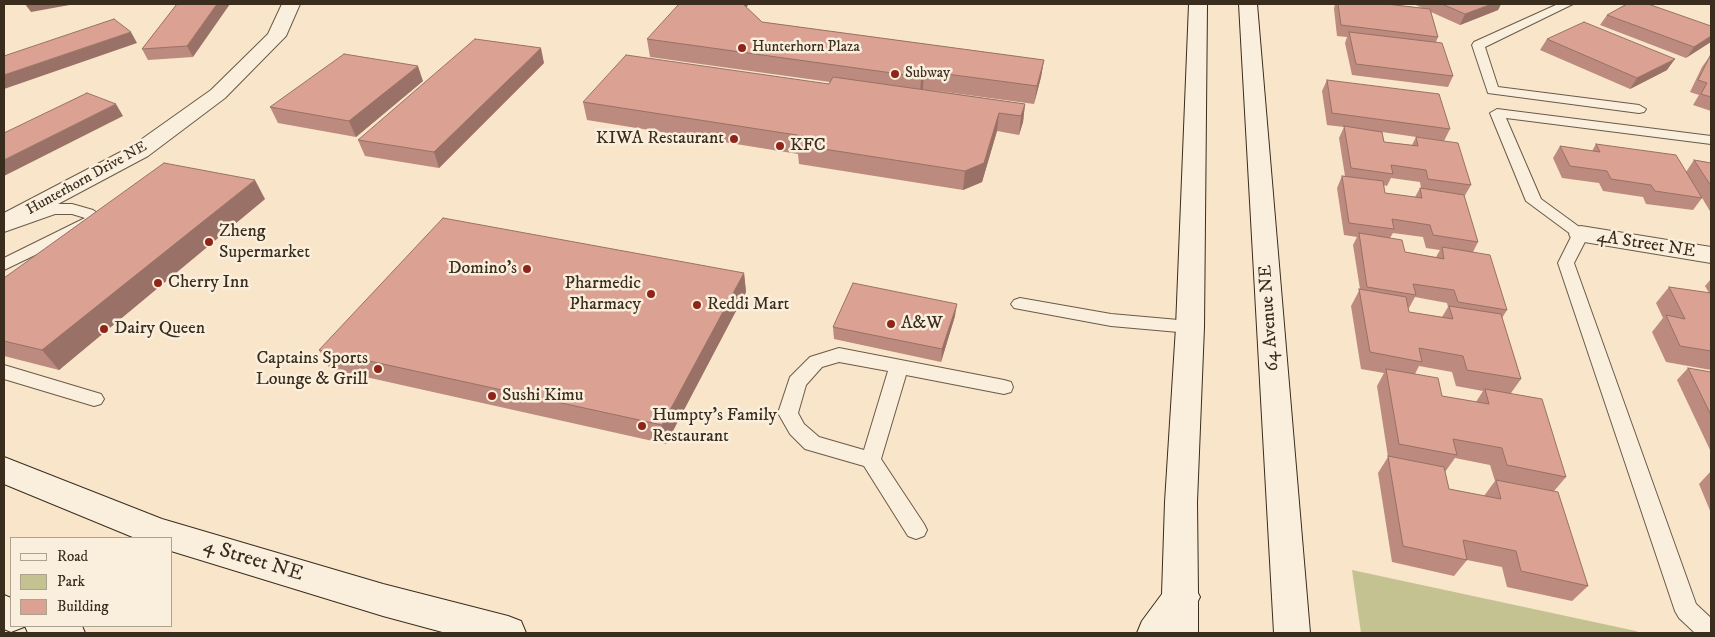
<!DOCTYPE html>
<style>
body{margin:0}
#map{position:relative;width:1715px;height:637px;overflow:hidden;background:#f8e5ca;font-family:"IM FELL DW Pica",serif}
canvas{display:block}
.frame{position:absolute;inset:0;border:5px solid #3a2d1d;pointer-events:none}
.legend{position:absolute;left:10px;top:537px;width:162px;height:90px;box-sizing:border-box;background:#faeedd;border:1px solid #ada190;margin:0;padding:6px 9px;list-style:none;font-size:15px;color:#3a2d1d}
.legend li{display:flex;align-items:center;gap:10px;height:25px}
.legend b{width:25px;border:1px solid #ada190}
</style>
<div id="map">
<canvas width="1715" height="637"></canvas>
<div class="frame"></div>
<ul class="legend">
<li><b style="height:6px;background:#faeedd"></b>Road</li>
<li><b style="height:14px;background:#c5c292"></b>Park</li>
<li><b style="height:14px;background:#dba192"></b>Building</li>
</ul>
</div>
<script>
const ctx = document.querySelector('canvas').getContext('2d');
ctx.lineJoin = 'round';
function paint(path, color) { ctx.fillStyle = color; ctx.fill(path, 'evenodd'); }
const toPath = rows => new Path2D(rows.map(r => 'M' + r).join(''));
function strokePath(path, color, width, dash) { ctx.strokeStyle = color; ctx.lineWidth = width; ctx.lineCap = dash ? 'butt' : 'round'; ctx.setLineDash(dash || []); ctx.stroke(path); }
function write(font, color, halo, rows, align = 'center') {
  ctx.font = font + ' "IM FELL DW Pica",serif'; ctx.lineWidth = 5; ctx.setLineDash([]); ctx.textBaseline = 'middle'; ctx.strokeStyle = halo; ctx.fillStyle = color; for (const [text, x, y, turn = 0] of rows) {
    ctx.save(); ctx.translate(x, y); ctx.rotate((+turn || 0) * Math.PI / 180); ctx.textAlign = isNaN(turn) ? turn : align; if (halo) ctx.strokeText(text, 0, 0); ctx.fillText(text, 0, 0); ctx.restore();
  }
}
const green = toPath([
 [1352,570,1636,631,1639,633,1361,633]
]);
const service = toPath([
 [1558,4,1573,4,1485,47,1498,87,1639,105,1646,109,1644,112,1639,113,1488,93,1472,45,1474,42,1558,4],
 [1497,109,1711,136,1711,144,1506,118,1541,199,1589,234,1574,263,1696,604,1711,618,1711,633,1695,633,1679,618,1675,611,1558,263,1572,235,1526,201,1490,113,1497,109],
 [53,204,72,204,93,210,103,217,91,228,4,270,4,258,85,218,72,214,55,214,4,232,4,222,53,204],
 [1020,298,1111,314,1190,321,1196,323,1199,327,1196,331,1190,333,1111,326,1014,308,1011,304,1014,300,1020,298],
 [839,348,1004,380,1011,382,1013,387,1011,392,1004,394,906,375,881,459,924,524,927,530,924,536,916,539,908,536,864,466,805,449,790,434,778,413,790,377,810,357,839,348],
 [839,362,888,371,864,450,819,437,804,424,798,413,806,385,822,367,839,362],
 [4,365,101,394,104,399,101,404,94,406,4,379,4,365]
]);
const minor = toPath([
 [282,4,300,4,286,36,225,98,148,156,13,228,4,231,4,213,132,146,211,90,268,34,282,4],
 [1581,226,1711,247,1711,263,1572,240,1569,234,1572,228,1581,226]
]);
const secondary = toPath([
 [1189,4,1207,4,1204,327,1197,502,1198,593,1200,597,1198,601,1198,633,1137,633,1142,621,1162,594,1165,502,1176,327,1189,4],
 [1239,4,1257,4,1310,633,1274,633,1239,4],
 [4,457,162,519,383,584,508,616,521,621,526,633,446,633,383,616,171,551,171,538,135,538,4,484,4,457],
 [4,595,11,598,11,626,24,627,11,632,4,629,4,595],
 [25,626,82,626,85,633,28,633,25,626]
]);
const wall = toPath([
 [177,4,193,57,148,60,142,49],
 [1335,4,1386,4,1423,8,1413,4,1501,4,1498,10,1460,25,1431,12,1438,37,1436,42,1453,76,1448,87,1352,75,1345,43,1347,37,1337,36,1334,9],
 [746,7,762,22,1044,60,1041,77,1034,104,923,89,1025,104,1023,122,1019,135,997,131,982,182,963,190,799,164,798,154,587,120,583,102,829,84,830,82,650,57,647,39],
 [1607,15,1711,26,1686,58,1600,25],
 [1547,39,1667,70,1630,89,1540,50],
 [1710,56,1711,56,1711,111,1693,105,1699,95,1690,92,1702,67],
 [544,63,439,168,365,156,358,140],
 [1327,80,1450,129,1444,141,1382,132,1384,142,1412,145,1416,137,1471,185,1464,197,1478,242,1473,252,1507,310,1502,318,1521,379,1511,393,1566,477,1554,491,1588,586,1572,601,1507,587,1502,567,1467,560,1454,576,1392,562,1378,473,1388,457,1377,386,1384,373,1361,369,1351,306,1360,289,1353,245,1357,237,1344,235,1337,188,1342,176,1345,176,1339,138,1344,127,1327,125,1322,91],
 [1391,178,1420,182,1421,188,1420,188,1415,197,1385,193,1383,185,1387,186],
 [1393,233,1423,237,1426,248,1440,250,1436,257,1405,252,1390,238],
 [1415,297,1447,303,1448,307,1442,317,1409,312,1408,307,1409,308],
 [1419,366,1452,372,1456,386,1483,391,1476,402,1442,396,1415,374],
 [1455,458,1490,465,1495,481,1484,496,1449,489,1445,472],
 [423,81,356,137,278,123,270,107],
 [1596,144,1686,172,1694,160,1711,163,1711,213,1701,196,1702,198,1693,210,1646,204,1643,197,1603,191,1599,183,1562,178,1553,158,1560,146,1592,151],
 [265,199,59,370,4,356,4,278],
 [744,273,746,292,666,444,330,369,319,350],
 [1711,279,1711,370,1666,362,1652,332,1663,318,1656,303,1669,287,1709,293,1705,286],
 [955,316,941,362,834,339,833,327],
 [1688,368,1711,372,1711,452,1677,380],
 [1711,471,1711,513,1699,484]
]);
const shadedWall = toPath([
 [25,4,75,4,31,12],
 [217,4,230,4,193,57,187,46],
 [738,4,749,4,739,16],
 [1492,4,1501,4,1498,10,1460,25,1465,14],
 [131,32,137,43,4,89,4,75],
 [1711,36,1711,42,1686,58,1694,47],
 [541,48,544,63,439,168,434,152],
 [1675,59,1667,70,1630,89,1637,78],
 [1044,60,1041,77,1034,104,1037,86],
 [418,66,423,81,356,137,349,121],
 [924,71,923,89,920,95,921,77],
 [116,104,123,116,4,176,4,160],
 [1025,104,1023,122,1019,135,1021,116],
 [999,113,997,131,982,182,963,190,965,171],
 [255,180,265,199,59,370,42,350],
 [744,273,746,292,666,444,662,425],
 [957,304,955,316,941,362,942,349]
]);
const building = toPath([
 [177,4,217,4,187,46,142,49,177,4],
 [679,4,743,4,762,22,1044,60,1037,86,924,71,921,77,647,39,679,4],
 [1338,4,1386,4,1430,9,1438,37,1341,25,1338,4],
 [1442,4,1492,4,1465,14,1442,4],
 [1627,4,1648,4,1711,26,1711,36,1694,47,1607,15,1627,4],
 [114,19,131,32,4,75,4,56,114,19],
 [1584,22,1675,59,1637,78,1547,39,1584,22],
 [1349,32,1442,43,1453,76,1356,64,1349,32],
 [475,39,541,48,434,152,358,140,475,39],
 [344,54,418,66,349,121,270,107,344,54],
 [626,55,829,84,833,77,1025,104,1021,116,999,113,984,163,965,171,798,145,803,136,583,102,626,55],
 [1710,56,1711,56,1711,97,1701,94,1707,83,1698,80,1710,56],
 [1327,80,1439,94,1450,129,1332,113,1327,80],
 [87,93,116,104,4,160,4,133,87,93],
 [1344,126,1382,132,1384,142,1418,146,1416,137,1458,143,1471,185,1428,179,1426,170,1391,165,1393,174,1351,168,1344,126],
 [1596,144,1676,155,1702,198,1655,191,1651,185,1611,179,1607,171,1570,166,1560,146,1600,152,1596,144],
 [1694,160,1711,163,1711,186,1694,160],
 [164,163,255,180,42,350,4,341,4,278,164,163],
 [1342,176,1383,181,1385,193,1422,198,1420,188,1464,195,1478,242,1433,235,1430,225,1392,219,1394,229,1349,223,1342,176],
 [443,218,744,273,662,425,319,350,443,218],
 [1359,233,1402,240,1405,252,1444,259,1442,247,1490,255,1507,310,1458,302,1454,290,1413,284,1416,295,1367,287,1359,233],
 [853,283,957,304,942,349,833,327,853,283],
 [1669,287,1711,293,1711,351,1680,346,1666,315,1685,319,1669,287],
 [1359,289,1406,297,1409,312,1453,319,1449,306,1501,314,1521,379,1467,370,1463,356,1419,348,1422,362,1370,352,1359,289],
 [1688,368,1711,372,1711,415,1688,368],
 [1386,369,1438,378,1442,396,1489,404,1485,389,1542,399,1566,477,1507,465,1502,448,1453,439,1457,455,1399,444,1386,369],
 [1388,456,1444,467,1449,489,1501,499,1496,480,1558,492,1588,586,1521,571,1516,551,1463,540,1467,560,1403,546,1388,456]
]);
const markers = [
 [742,48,5,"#8f2418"],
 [895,74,5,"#8f2418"],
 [734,139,5,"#8f2418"],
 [780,146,5,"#8f2418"],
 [209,242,5,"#8f2418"],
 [527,269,5,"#8f2418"],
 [158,283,5,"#8f2418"],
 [651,294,5,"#8f2418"],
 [697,305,5,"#8f2418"],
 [891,324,5,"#8f2418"],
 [104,329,5,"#8f2418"],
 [378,369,5,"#8f2418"],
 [492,396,5,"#8f2418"],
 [642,426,5,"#8f2418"]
];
const farPoinames = [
 ["Hunterhorn Plaza",752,48],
 ["Subway",905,74]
];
const farStreetnames = [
 ["Hunterhorn Drive NE",87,179,-29]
];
const poiNames = [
 ["KIWA Restaurant",724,139,"right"],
 ["KFC",790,146],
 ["Zheng",219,232],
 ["Supermarket",219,253],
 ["Domino's",517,269,"right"],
 ["Cherry Inn",168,283],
 ["Pharmedic",641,284,"right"],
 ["Pharmacy",641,305,"right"],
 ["Reddi Mart",707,305],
 ["A&W",901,324],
 ["Dairy Queen",114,329],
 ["Captains Sports",368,359,"right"],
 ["Lounge & Grill",368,380,"right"],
 ["Sushi Kimu",502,396],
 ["Humpty's Family",652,416],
 ["Restaurant",652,437]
];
const streetNames = [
 ["4A Street NE",1646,245,9],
 ["64 Avenue NE",1270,318,-94]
];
const nearStreetnames = [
 ["4 Street NE",253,561,17]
];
paint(green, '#c5c292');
strokePath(service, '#6a5b48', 2);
strokePath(minor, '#6a5b48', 2);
strokePath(secondary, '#3a2d1d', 2);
paint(service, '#faeedd');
paint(minor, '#faeedd');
paint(secondary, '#faeedd');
paint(wall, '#bc8a7e');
paint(shadedWall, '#997166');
paint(building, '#dba192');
strokePath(building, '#997166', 1);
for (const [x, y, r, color] of markers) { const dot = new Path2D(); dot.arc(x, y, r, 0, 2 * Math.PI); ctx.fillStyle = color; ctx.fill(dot); strokePath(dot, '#faeedd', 2); }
write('15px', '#3a2d1d', '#faeedd', farPoinames, 'left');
write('15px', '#3a2d1d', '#faeedd', farStreetnames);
write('18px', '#3a2d1d', '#faeedd', poiNames, 'left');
write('18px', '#3a2d1d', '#faeedd', streetNames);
write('21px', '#3a2d1d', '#faeedd', nearStreetnames);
</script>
